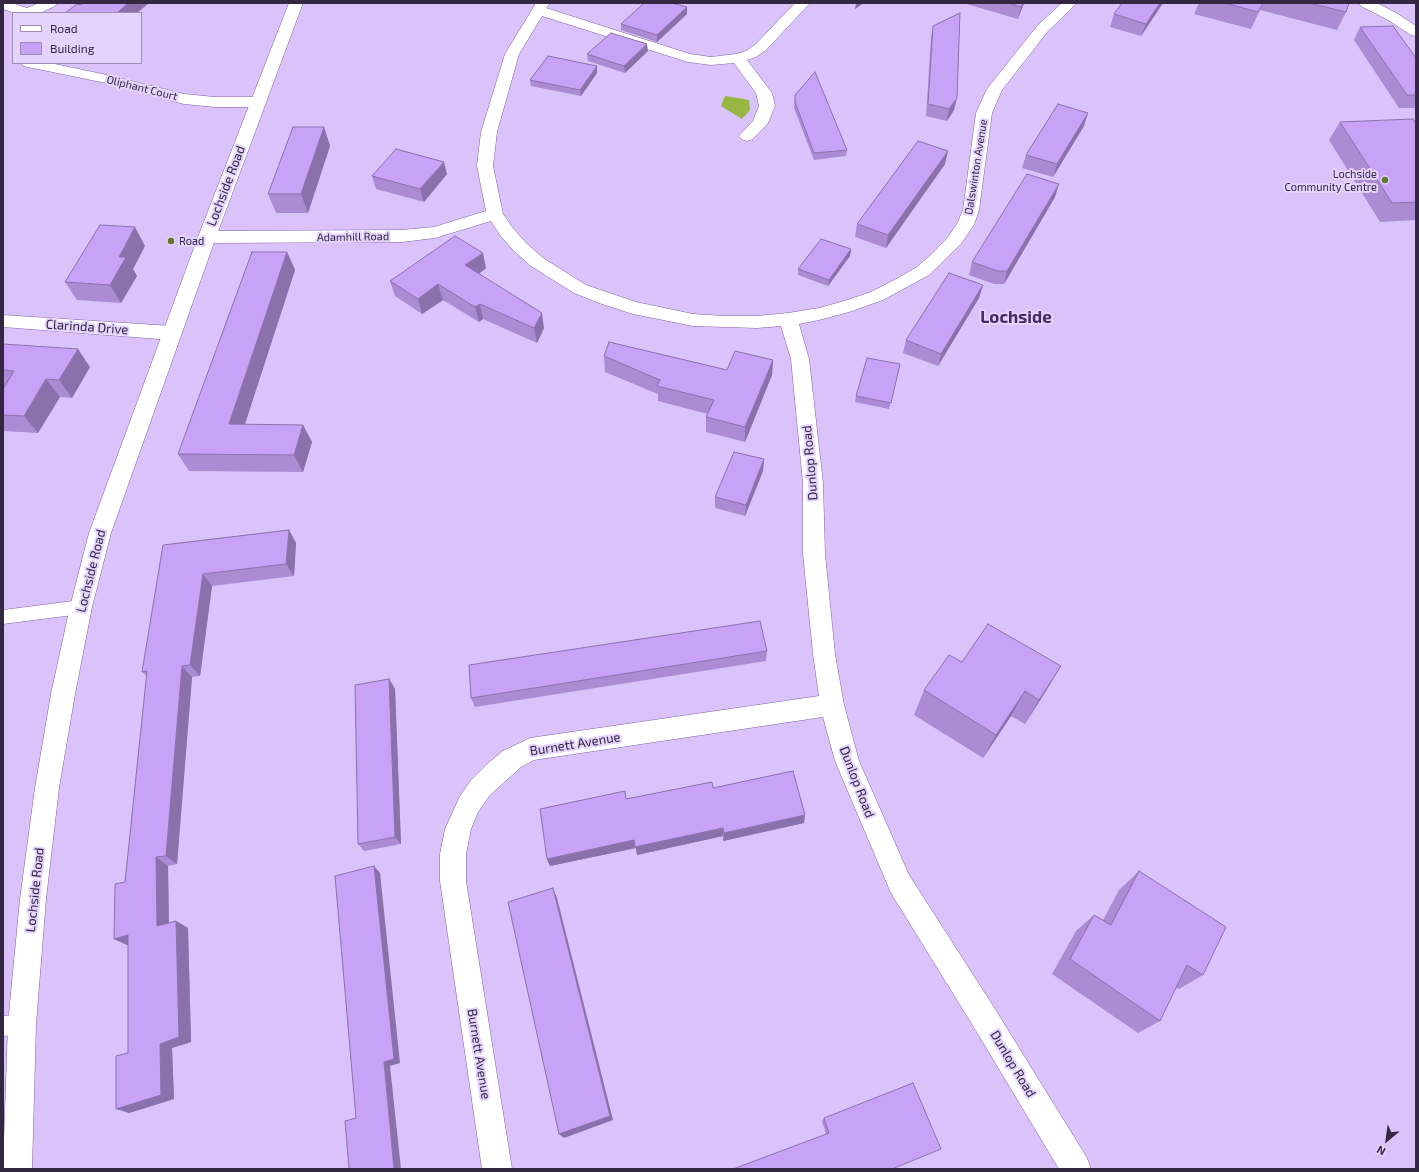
<!DOCTYPE html>
<style>
body{margin:0}
#map{position:relative;width:1419px;height:1172px;overflow:hidden;background:#dac3fa;font-family:"Exo 2",sans-serif}
canvas{display:block}
.frame{position:absolute;inset:0;border:4px solid #332741;pointer-events:none}
.legend{position:absolute;left:12px;top:12px;width:130px;height:52px;box-sizing:border-box;background:#e4d3fd;border:1px solid #9d8eb2;margin:0;padding:5px 7px;list-style:none;font-size:12px;color:#332741}
.legend li{display:flex;align-items:center;gap:8px;height:20px}
.legend b{width:20px;border:1px solid #9d8eb2}
.north{position:absolute;left:1367px;top:1120px;width:40px;height:40px;-webkit-text-stroke:3px #e4d3fd;paint-order:stroke;rotate:209deg;font-size:11px;font-weight:700;line-height:16px;text-align:center;color:#332741}
.north::after{content:'';display:block;margin:auto;width:14px;height:18px;background:#332741;clip-path:polygon(50% 0,100% 100%,50% 72%,0 100%)}
</style>
<div id="map">
<canvas width="1419" height="1172"></canvas>
<div class="frame"></div>
<ul class="legend">
<li><b style="height:5px;background:#fff"></b>Road</li>
<li><b style="height:11px;background:#c7a2f6"></b>Building</li>
</ul>
<div class="north">N</div>
</div>
<script>
const ctx = document.querySelector('canvas').getContext('2d');
ctx.lineJoin = 'round';
function paint(path, color) { ctx.fillStyle = color; ctx.fill(path, 'evenodd'); }
const toPath = rows => new Path2D(rows.map(r => 'M' + r).join(''));
function strokePath(path, color, width, dash) { ctx.strokeStyle = color; ctx.lineWidth = width; ctx.lineCap = dash ? 'butt' : 'round'; ctx.setLineDash(dash || []); ctx.stroke(path); }
function write(font, color, halo, rows, align = 'center') {
  ctx.font = font + ' "Exo 2",sans-serif'; ctx.lineWidth = 4; ctx.setLineDash([]); ctx.textBaseline = 'middle'; ctx.strokeStyle = halo; ctx.fillStyle = color; for (const [text, x, y, turn = 0] of rows) {
    ctx.save(); ctx.translate(x, y); ctx.rotate((+turn || 0) * Math.PI / 180); ctx.textAlign = isNaN(turn) ? turn : align; if (halo) ctx.strokeText(text, 0, 0); ctx.fillText(text, 0, 0); ctx.restore();
  }
}
const green = toPath([
 [725,96,749,100,750,110,742,119,721,106]
]);
const lane = toPath([
 [81,600,87,602,89,607,87,612,81,614,3,624,3,610,81,600],
 [22,1014,29,1017,32,1024,29,1031,22,1034,3,1036,3,1016,22,1014]
]);
const street = toPath([
 [3,3,12,3,27,8,39,3,57,3,55,6,40,13,15,13,3,9,3,3],
 [536,3,550,3,546,8,690,54,711,57,736,54,746,51,756,44,795,3,810,3,766,50,756,57,747,60,772,93,775,106,768,123,753,139,747,141,741,139,739,136,753,121,759,106,756,93,734,63,711,65,688,62,542,16,519,54,497,132,493,166,503,214,512,227,526,243,543,258,586,285,636,302,693,314,725,316,757,316,788,313,819,308,844,301,871,292,896,279,917,267,934,252,948,237,957,224,963,210,976,113,987,89,1038,25,1062,3,1077,3,1048,31,1002,90,992,113,979,210,974,225,960,245,929,275,883,300,849,312,819,320,799,324,809,359,823,483,825,554,835,654,844,705,859,761,909,875,995,1009,1087,1158,1091,1169,1059,1169,975,1029,891,893,835,761,823,717,534,760,521,767,490,795,478,812,471,829,466,854,466,881,512,1169,482,1169,440,881,440,854,445,829,460,796,472,779,487,764,503,751,530,738,819,696,813,654,803,554,803,483,791,359,781,326,757,328,693,326,633,314,599,303,574,293,531,266,514,251,500,235,491,221,435,238,402,242,207,243,201,241,198,237,201,233,207,231,402,230,434,227,486,211,477,166,481,132,505,54,536,3],
 [1359,3,1377,3,1398,14,1416,26,1416,36,1411,35,1388,20,1361,6,1359,3],
 [21,63,50,63,107,75,184,94,215,97,257,97,262,99,265,102,262,105,257,107,215,107,184,104,106,83,28,67,23,66,21,63],
 [3,315,172,326,179,328,181,333,179,338,172,340,3,327,3,315]
]);
const secondary = toPath([
 [289,3,303,3,216,237,111,533,92,607,75,694,59,788,46,899,36,1024,32,1169,3,1169,8,1024,20,899,35,788,51,694,70,607,89,533,198,237,289,3]
]);
const wall = toPath([
 [963,3,1024,3,1018,19],
 [1122,3,1163,3,1141,36,1110,27,1114,14],
 [1199,3,1349,3,1346,12,1337,30,1260,10,1251,29,1194,14],
 [687,7,687,14,657,42,621,30,621,24],
 [933,26,954,110,947,121,926,116,931,37],
 [1360,27,1416,58,1416,108,1399,108,1354,40],
 [648,51,625,73,588,61,587,54],
 [597,66,597,73,581,96,531,86,530,80],
 [795,95,847,150,846,156,814,160,794,108],
 [1340,122,1416,124,1416,220,1380,222,1329,140],
 [1084,126,1053,177,1022,168,1026,155],
 [324,127,330,146,308,213,276,213,268,194],
 [945,164,886,248,855,237,857,224],
 [447,174,424,202,376,189,372,176],
 [1055,197,1004,284,994,284,969,275,972,262],
 [145,246,133,269,137,276,121,303,77,300,65,282],
 [851,249,850,256,828,286,798,275,798,269],
 [287,252,295,270,245,424,303,425,312,442,303,472,189,471,178,454],
 [486,268,479,274,544,328,537,343,483,319,479,322,443,300,422,314,395,296,390,281],
 [983,285,979,298,938,366,903,353,906,340],
 [3,344,90,367,72,398,60,397,38,433,3,431,3,389,4,387,3,387],
 [604,356,727,370,773,360,772,375,745,442,706,432,706,417,708,414,658,401,658,394,605,372],
 [900,364,889,409,855,402,856,396],
 [764,459,763,471,745,516,715,508,715,497],
 [289,530,296,543,294,576,212,586,200,676,192,677,177,864,168,866,169,923,176,921,188,928,191,1042,172,1048,174,1099,129,1113,128,1053,128,945,127,945,114,939,125,882,147,676,142,672,163,545],
 [767,651,766,661,475,707,471,698],
 [962,662,1061,666,1025,724,1011,716,983,758,914,715,924,690],
 [389,679,395,689,401,844,364,851,358,844],
 [713,788,805,815,804,823,723,841,723,836,637,855,636,848,550,866,547,859,626,799],
 [1139,871,1203,975,1179,989,1176,988,1160,1021,1138,1033,1052,974,1076,931,1094,915,1103,920,1119,890],
 [824,1118,892,1169,826,1134,822,1121]
]);
const shadedWall = toPath([
 [128,3,149,3,137,13,117,13],
 [856,3,864,3,855,9],
 [1023,3,1024,3,1018,19,1021,7],
 [1160,3,1163,3,1141,36,1146,24],
 [687,7,687,14,657,42,657,35],
 [647,44,648,51,625,73,624,66],
 [597,66,597,73,581,96,580,90],
 [957,98,954,110,947,121,949,109],
 [1088,113,1084,126,1053,177,1057,164],
 [324,127,330,146,308,213,301,194],
 [948,151,945,164,886,248,888,235],
 [444,162,447,174,424,202,420,189],
 [1059,184,1055,197,1004,284,1007,271],
 [135,227,145,246,133,269,137,276,121,303,110,285,119,257],
 [851,249,850,256,828,286,829,280],
 [287,252,295,270,239,442,229,424],
 [483,253,486,268,469,281,465,265],
 [438,284,443,300,422,314,418,299],
 [983,285,979,298,938,366,941,354],
 [480,304,483,319,479,322,475,307],
 [542,313,544,328,537,343,534,328],
 [78,349,90,367,72,398,59,380],
 [773,360,772,375,745,442,745,427],
 [46,379,60,397,38,433,24,416],
 [303,425,312,442,303,472,294,455],
 [764,459,763,471,745,516,746,505],
 [289,530,296,543,294,576,286,564],
 [203,574,212,586,200,676,190,665],
 [182,666,192,677,177,864,166,856],
 [1061,666,1046,691,1025,724,1039,700],
 [389,679,395,689,401,844,395,837],
 [1025,691,1011,716,983,758,996,735],
 [805,815,804,823,723,841,724,833],
 [723,828,723,836,637,855,636,848,550,866,547,859,634,840],
 [156,857,168,866,169,933,157,926],
 [374,866,380,873,400,1063,390,1066,401,1169,394,1169,384,1062],
 [553,888,557,898,613,1120,564,1138,559,1134],
 [176,921,188,928,191,1042,172,1048,174,1099,129,1113,116,1109,160,1044],
 [128,935,140,942,127,945,114,939]
]);
const building = toPath([
 [83,3,128,3,117,13,65,13,77,4,81,5,83,3],
 [644,3,672,3,687,7,657,35,621,24,644,3],
 [1009,3,1023,3,1021,7,1009,3],
 [1122,3,1160,3,1146,24,1114,14,1122,3],
 [1225,3,1263,3,1258,12,1225,3],
 [1309,3,1349,3,1346,12,1309,3],
 [960,13,957,98,949,109,928,104,933,26,960,13],
 [1393,26,1416,58,1416,95,1407,95,1360,27,1393,26],
 [611,33,647,44,624,66,587,54,611,33],
 [548,56,597,66,580,90,530,80,548,56],
 [815,72,847,150,814,153,795,102,795,95,815,72],
 [1058,104,1088,113,1057,164,1026,155,1058,104],
 [1413,119,1416,124,1416,202,1392,203,1340,122,1413,119],
 [293,127,324,127,301,194,268,194,293,127],
 [918,141,948,151,888,235,857,224,918,141],
 [396,149,444,162,420,189,372,176,396,149],
 [1027,174,1059,184,1007,271,998,271,972,262,1027,174],
 [100,225,135,227,119,257,126,257,110,285,65,282,100,225],
 [455,236,483,253,465,265,542,313,534,328,480,304,475,307,438,284,418,299,390,281,455,236],
 [821,239,851,249,829,280,798,269,821,239],
 [252,252,287,252,229,424,303,425,294,455,178,454,252,252],
 [949,273,983,285,941,354,906,340,949,273],
 [609,342,727,370,735,351,773,360,745,427,706,417,714,400,657,386,660,380,604,356,609,342],
 [3,344,78,349,59,380,46,379,24,416,3,415,3,389,14,371,3,370,3,344],
 [867,358,900,364,891,403,856,396,867,358],
 [734,452,764,459,746,505,715,497,734,452],
 [289,530,286,564,203,574,190,665,182,666,166,856,156,857,157,926,176,921,179,1037,160,1044,161,1095,116,1109,116,1056,128,1053,128,935,114,939,115,884,125,882,147,671,142,672,163,545,289,530],
 [760,621,767,651,471,698,469,665,760,621],
 [988,624,1061,666,1039,700,1025,691,996,735,924,690,949,655,962,662,988,624],
 [389,679,395,837,358,844,355,685,389,679],
 [793,771,805,815,724,833,723,828,635,847,634,840,547,859,540,809,625,791,626,799,712,782,713,788,793,771],
 [374,866,394,1059,384,1062,394,1169,349,1169,345,1121,356,1118,335,876,374,866],
 [1139,871,1226,927,1203,975,1187,965,1160,1021,1070,959,1094,915,1111,925,1139,871],
 [553,888,610,1116,559,1134,508,902,553,888],
 [913,1083,941,1149,892,1169,733,1169,829,1133,824,1118,913,1083]
]);
const markers = [
 [1385,180,4,"#607729"],
 [171,241,4,"#607729"]
];
const farStreetnames = [
 ["Oliphant Court",142,88,14],
 ["Dalswinton Avenue",976,167,-81],
 ["Adamhill Road",353,237,-1]
];
const farPoinames = [
 ["Lochside",1377,174],
 ["Community Centre",1377,187],
 ["Road",179,241,"left"]
];
const streetNames = [
 ["Lochside Road",226,186,-69],
 ["Clarinda Drive",87,327,4],
 ["Dunlop Road",810,463,-95],
 ["Lochside Road",91,571,-76],
 ["Burnett Avenue",575,744,-9],
 ["Dunlop Road",857,782,69],
 ["Lochside Road",35,890,-84],
 ["Burnett Avenue",479,1054,81],
 ["Dunlop Road",1013,1064,59]
];
const districtNames = [
 ["Lochside",1016,317]
];
paint(green, '#96b843');
strokePath(lane, '#7e62a1', 1);
strokePath(street, '#7e62a1', 1);
strokePath(secondary, '#7e62a1', 1);
paint(lane, '#fff');
paint(street, '#fff');
paint(secondary, '#fff');
paint(wall, '#ab8bd4');
paint(shadedWall, '#8b71ac');
paint(building, '#c7a2f6');
strokePath(building, '#8b71ac', 1);
for (const [x, y, r, color] of markers) { const dot = new Path2D(); dot.arc(x, y, r, 0, 2 * Math.PI); ctx.fillStyle = color; ctx.fill(dot); strokePath(dot, '#e4d3fd', 1.5); }
write('11px', '#332741', '#e4d3fd', farStreetnames);
write('11px', '#332741', '#e4d3fd', farPoinames, 'right');
write('13px', '#332741', '#e4d3fd', streetNames);
write('bold 17px', '#472b65', '#e4d3fd', districtNames);
</script>
